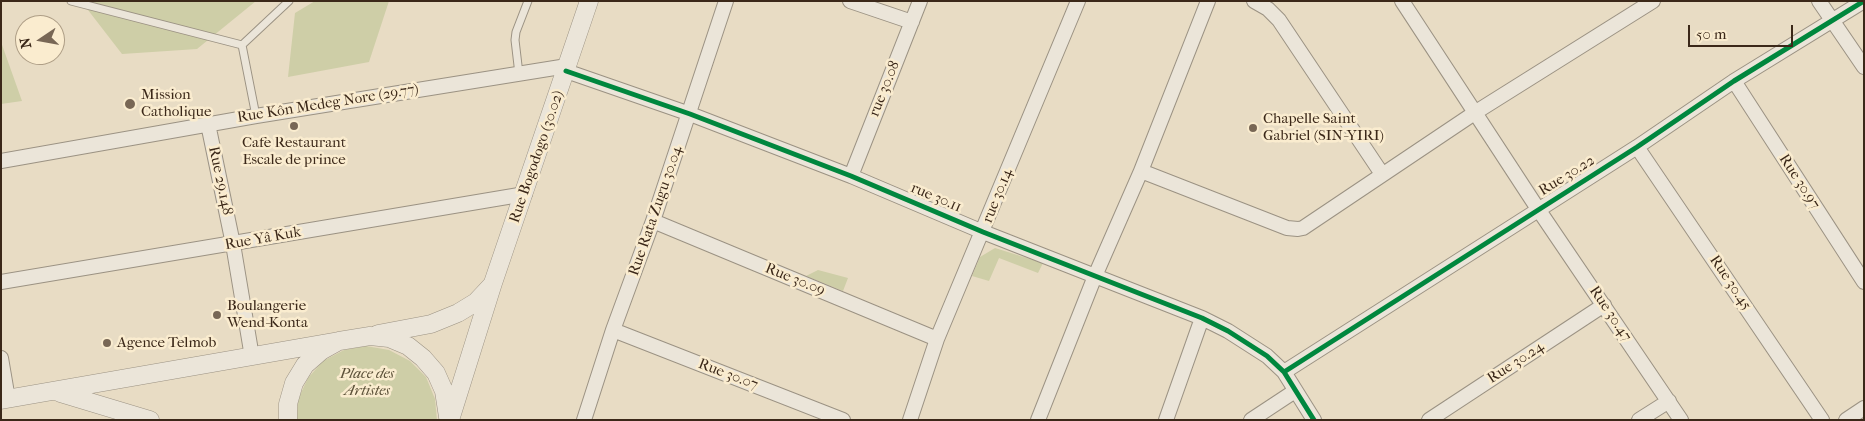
<!DOCTYPE html>
<meta charset="utf-8">
<style>
body{margin:0}
#map{position:relative;width:1865px;height:421px;overflow:hidden;background:#e8dcc4;font-family:"IM FELL French Canon",serif}
canvas{display:block}
.frame{position:absolute;inset:0;border:2px solid #3b2819;pointer-events:none}
.north{position:absolute;left:15px;top:15px;width:50px;height:50px;box-sizing:border-box;background:#faeccf;border:1px solid #ae9e86;border-radius:50%;rotate:258deg;font-size:14px;font-weight:700;line-height:20px;text-align:center;color:#3b2819}
.north::after{content:'';display:block;margin:auto;width:18px;height:22px;background:#786755;clip-path:polygon(50% 0,100% 100%,50% 72%,0 100%)}
.scale{position:absolute;left:1688px;top:25px;width:105px;height:22px;box-sizing:border-box;border:2px solid #3b2819;border-top:0;padding-left:6px;font-size:15px;line-height:18px;white-space:nowrap;color:#3b2819;-webkit-text-stroke:4px #faeccf;paint-order:stroke}
</style>
<div id="map">
<canvas width="1865" height="421"></canvas>
<div class="frame"></div>
<div class="north">N</div>
<div class="scale">50 m</div>
</div>
<script>
const ctx = document.querySelector('canvas').getContext('2d');
ctx.lineJoin = 'round';
function paint(path, color) { ctx.fillStyle = color; ctx.fill(path, 'evenodd'); }
const toPath = rows => new Path2D(rows.map(r => 'M' + r).join(''));
function strokePath(path, color, width, dash) { ctx.strokeStyle = color; ctx.lineWidth = width; ctx.lineCap = dash ? 'butt' : 'round'; ctx.setLineDash(dash || []); ctx.stroke(path); }
function write(font, color, halo, rows, align = 'center') {
  ctx.font = font + ' "IM FELL French Canon",serif'; ctx.lineWidth = 5; ctx.setLineDash([]); ctx.textBaseline = 'middle'; ctx.strokeStyle = halo; ctx.fillStyle = color; for (const [text, x, y, turn = 0] of rows) {
    ctx.save(); ctx.translate(x, y); ctx.rotate((+turn || 0) * Math.PI / 180); ctx.textAlign = isNaN(turn) ? turn : align; if (halo) ctx.strokeText(text, 0, 0); ctx.fillText(text, 0, 0); ctx.restore();
  }
}
const green = toPath([
 [81,1,256,1,197,49,122,54],
 [315,1,389,1,369,62,288,77,295,13],
 [1,42,22,101,1,104],
 [995,248,1043,263,1038,273,999,258,989,281,972,276,980,257],
 [818,270,848,278,843,291,806,276],
 [366,346,389,350,410,361,426,377,435,399,437,420,297,420,298,399,308,378,323,361,344,350]
]);
const service = toPath([
 [71,1,242,45],
 [519,74,515,40,516,32,528,1],
 [256,116,242,45,289,1]
]);
const minor = toPath([
 [850,1,912,22],
 [1254,1,1268,9,1279,20,1382,174],
 [1402,1,1538,209,1681,420],
 [1819,1,1864,67],
 [566,71,690,114,851,176,983,232,1202,318,1228,331,1267,356,1284,372,1314,420],
 [1734,81,1864,282],
 [208,124,233,244,252,357],
 [1637,147,1822,420],
 [1,161,256,116,567,66],
 [1141,171,1287,228,1298,229,1303,228,1476,112,1653,1],
 [851,176,920,1],
 [653,221,937,339],
 [1,282,525,194],
 [613,330,843,420],
 [1,358,8,399],
 [1284,372,1637,147,1734,81,1864,1],
 [584,420,613,330,653,221,726,1],
 [910,420,937,339,1078,1],
 [1038,420,1095,276,1141,171,1208,1],
 [1166,420,1202,318],
 [1251,420,1295,391],
 [1429,420,1604,305],
 [1639,420,1669,401],
 [1846,420,1864,408]
]);
const tertiary = toPath([
 [378,334,431,324,458,313,476,302,491,286],
 [60,393,150,420],
 [1,400,339,341],
 [288,420,288,404,294,383,305,365,321,351,339,341,370,336,389,338,408,346,423,358,436,373,444,391,448,417],
 [450,420,493,283,589,1]
]);
const cycleway = toPath([
 [566,71,690,114,851,176,983,232,1202,318,1228,331,1267,356,1284,372,1314,420],
 [1284,372,1637,147,1734,81,1864,1]
]);
const markers = [
 [130,104,6,"#786755"],
 [294,126,5,"#786755"],
 [1253,128,5,"#786755"],
 [217,315,5,"#786755"],
 [107,343,5,"#786755"]
];
const streetNames = [
 ["rue 30.08",885,89,-68],
 ["Rue Kôn Medeg Nore (29.77)",328,104,-9],
 ["Rue Bogodogo (30.02)",537,157,-71],
 ["Rue 30.22",1567,176,-32],
 ["Rue 29.148",220,181,78],
 ["Rue 30.97",1799,182,57],
 ["rue 30.14",998,196,-68],
 ["rue 30.11",936,198,23],
 ["Rue Rata Zugu 30.04",656,211,-71],
 ["Rue Yâ Kuk",263,239,-10],
 ["Rue 30.09",795,280,22],
 ["Rue 30.45",1730,283,56],
 ["Rue 30.47",1610,314,56],
 ["Rue 30.24",1516,363,-33],
 ["Rue 30.07",728,375,21]
];
const poiNames = [
 ["Mission",141,95],
 ["Catholique",141,112],
 ["Chapelle Saint",1263,119],
 ["Gabriel (SIN-YIRI)",1263,136],
 ["Cafe Restaurant",294,143,"center"],
 ["Escale de prince",294,160,"center"],
 ["Boulangerie",227,306],
 ["Wend-Konta",227,323],
 ["Agence Telmob",117,343]
];
const parkNames = [
 ["Place des",367,374],
 ["Artistes",367,391]
];
paint(green, '#cecea7');
strokePath(service, '#9b9283', 9);
strokePath(minor, '#9b9283', 16);
strokePath(tertiary, '#9b9283', 19);
strokePath(service, '#ebe5d9', 7);
strokePath(minor, '#ebe5d9', 14);
strokePath(tertiary, '#ebe5d9', 18);
strokePath(cycleway, '#00873e', 5);
for (const [x, y, r, color] of markers) { const dot = new Path2D(); dot.arc(x, y, r, 0, 2 * Math.PI); ctx.fillStyle = color; ctx.fill(dot); strokePath(dot, '#faeccf', 2); }
write('15px', '#3b2819', '#faeccf', streetNames);
write('15px', '#3b2819', '#faeccf', poiNames, 'left');
write('italic 15px', '#5a4f37', '#faeccf', parkNames);
</script>
